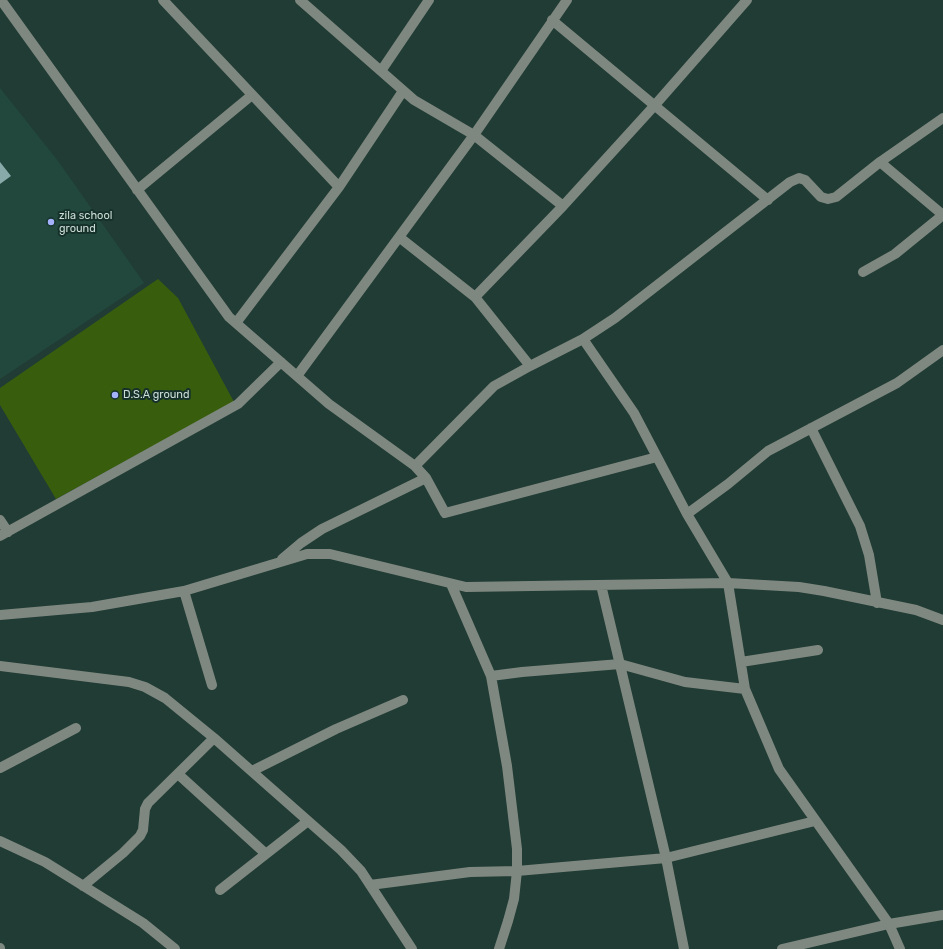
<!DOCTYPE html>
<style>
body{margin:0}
canvas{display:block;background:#203c34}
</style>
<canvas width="943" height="949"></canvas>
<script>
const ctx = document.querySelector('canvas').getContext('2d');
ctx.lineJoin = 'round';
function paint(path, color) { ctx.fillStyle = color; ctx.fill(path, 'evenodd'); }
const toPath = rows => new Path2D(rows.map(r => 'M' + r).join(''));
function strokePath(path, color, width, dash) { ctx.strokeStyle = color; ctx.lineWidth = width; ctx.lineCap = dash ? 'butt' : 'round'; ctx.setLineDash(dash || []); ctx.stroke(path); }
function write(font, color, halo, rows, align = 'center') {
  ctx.font = font + ' Rubik,sans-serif'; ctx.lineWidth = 4; ctx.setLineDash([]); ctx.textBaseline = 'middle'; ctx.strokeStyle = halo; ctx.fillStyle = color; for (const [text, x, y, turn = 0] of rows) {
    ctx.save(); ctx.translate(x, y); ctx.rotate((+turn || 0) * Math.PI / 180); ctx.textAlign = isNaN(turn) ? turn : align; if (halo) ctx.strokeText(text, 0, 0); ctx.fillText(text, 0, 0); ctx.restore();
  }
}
const built = toPath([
 [0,88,58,161,144,283,0,379]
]);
const green = toPath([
 [158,279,178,298,234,402,56,499,0,405,0,388]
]);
const building = toPath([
 [0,162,11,176,0,184]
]);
const minor = toPath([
 [1,0,229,317,329,404,415,466],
 [163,0,339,187,236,323],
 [300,0,414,100,474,135,563,206],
 [747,0,655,105,563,206,475,297,530,366,583,339,615,318,790,182,799,178,805,180,821,197,828,199,836,197,880,162,943,215],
 [552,20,768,200],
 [381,71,429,0],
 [880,162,943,118],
 [339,187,403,91],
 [137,190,252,95],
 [399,237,475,297],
 [863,272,895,254,943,215],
 [583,339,634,413,687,514,728,583,745,689,779,769,889,924,900,949],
 [297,376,474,135,567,0],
 [811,428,860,526,869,555,877,603],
 [426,478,445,513,657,457],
 [687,514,728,484,768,451,897,383,943,350],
 [0,520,8,532],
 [0,536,238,404,281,362],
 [282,559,301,543,322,529,426,478,415,466,494,386,530,366],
 [451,584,491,676],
 [601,585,666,858,684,949],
 [184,591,212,685],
 [0,615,92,607,184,591,307,554,330,554,466,587,728,583,799,587,824,591,916,610,943,620],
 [741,662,818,650],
 [0,666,129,682,145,687,165,698,214,738,341,850,361,871,412,949],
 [0,768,76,728],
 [252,771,336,729,403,700],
 [178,774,266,854],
 [0,841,45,862,143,923,175,949],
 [370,885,470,872,517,871,666,858,815,821],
 [83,886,123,853,140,836,143,830,145,809,148,803,214,738],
 [220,890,308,821],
 [0,948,0,949],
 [499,949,508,921,514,899,517,871,517,849,507,766,491,676,522,672,620,664,685,682,745,689],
 [782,949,889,924,943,915]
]);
const markers = [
 [51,222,4,"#a4b2fc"],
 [115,395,4,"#a4b2fc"]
];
const poiNames = [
 ["zila school",59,216],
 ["ground",59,229],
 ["D.S.A ground",123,395]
];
paint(built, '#22483d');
paint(green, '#385e0d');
paint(building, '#88aaa9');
strokePath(minor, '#7e8880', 10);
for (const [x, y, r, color] of markers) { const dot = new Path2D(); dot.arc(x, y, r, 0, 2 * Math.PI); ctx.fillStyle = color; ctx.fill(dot); strokePath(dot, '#15312a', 1.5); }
write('11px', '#cdddd7', '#15312a', poiNames, 'left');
</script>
